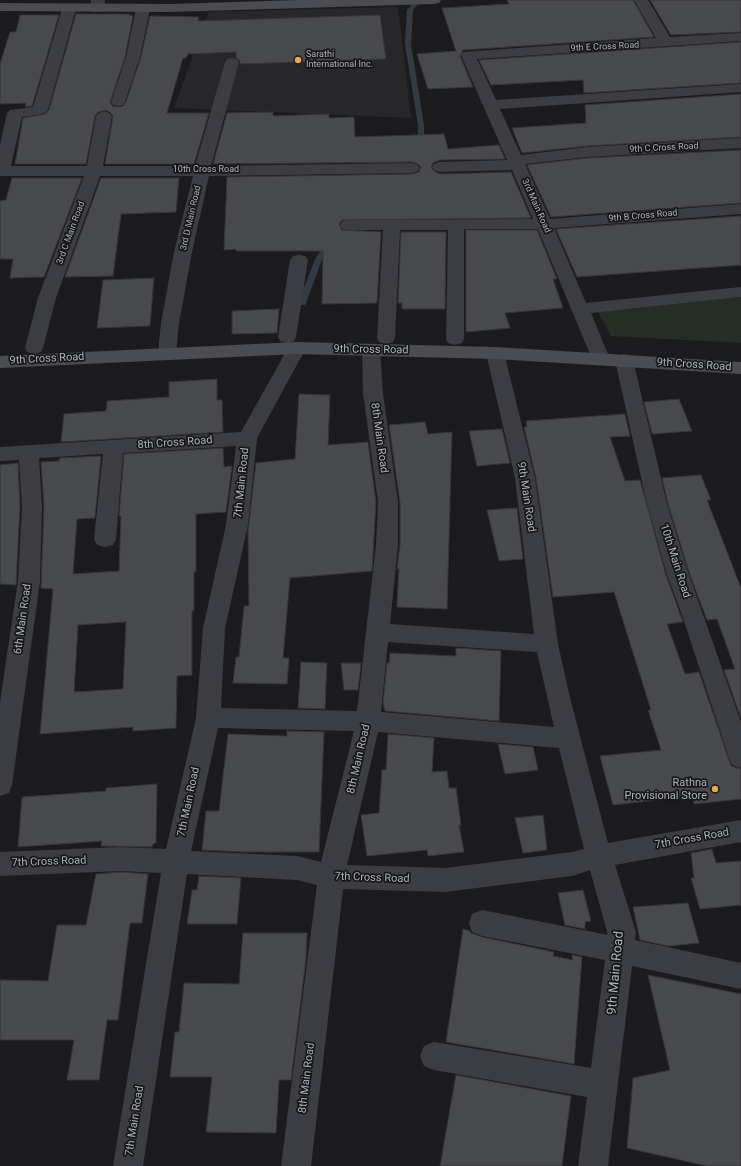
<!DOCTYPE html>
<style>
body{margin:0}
canvas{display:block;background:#1b1b1d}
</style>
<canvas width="741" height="1166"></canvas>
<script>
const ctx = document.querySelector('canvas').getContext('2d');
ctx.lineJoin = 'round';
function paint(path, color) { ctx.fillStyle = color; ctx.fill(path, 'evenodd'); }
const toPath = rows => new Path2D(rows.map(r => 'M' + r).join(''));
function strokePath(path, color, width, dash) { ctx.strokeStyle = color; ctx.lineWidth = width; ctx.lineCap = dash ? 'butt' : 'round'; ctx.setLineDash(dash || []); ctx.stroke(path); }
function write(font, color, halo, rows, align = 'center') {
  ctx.font = font + ' Roboto,sans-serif'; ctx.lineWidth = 3.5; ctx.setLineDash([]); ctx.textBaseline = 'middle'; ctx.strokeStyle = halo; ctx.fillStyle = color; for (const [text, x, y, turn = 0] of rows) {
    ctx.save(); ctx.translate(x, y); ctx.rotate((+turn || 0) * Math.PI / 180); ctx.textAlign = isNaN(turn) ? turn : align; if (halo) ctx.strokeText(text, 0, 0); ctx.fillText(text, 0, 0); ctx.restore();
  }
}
const built = toPath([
 [398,7,411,118,174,108,209,12]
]);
const green = toPath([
 [741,297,741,343,611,336,598,312]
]);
const stream = toPath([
 [416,0,422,0,413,10,411,44,424,125,424,146,421,148,418,146,418,125,405,44,407,10,416,0],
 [330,241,333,243,323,257,306,303,305,305,299,305,298,303,316,257,328,242,330,241]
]);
const building = toPath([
 [507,0,633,0,654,37,463,50,460,56,473,87,428,89,417,54,456,51,442,8,509,4,507,0],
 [650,0,741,0,741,32,671,35,650,0],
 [76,14,129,14,129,15,133,16,125,57,110,102,112,106,118,107,123,106,126,102,141,57,150,16,199,17,198,21,380,15,386,59,240,64,240,61,236,57,236,52,188,54,186,58,183,58,167,113,209,113,194,164,105,164,113,116,110,112,105,110,98,112,95,116,86,164,15,164,23,118,45,114,49,110,76,14],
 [20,15,59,15,32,106,25,107,26,103,0,104,0,64,10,32,16,32,20,15],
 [741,42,741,83,584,93,583,80,491,85,479,60,741,42],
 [741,94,741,137,587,146,522,153,512,128,586,123,585,105,741,94],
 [273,112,273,116,329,114,329,118,354,117,355,137,444,134,448,149,499,145,505,159,440,160,433,163,431,168,434,171,440,174,511,172,531,218,342,220,339,224,342,230,381,232,377,303,322,304,323,251,236,251,236,249,224,250,227,177,412,174,419,172,421,167,418,164,412,162,213,164,227,113,273,112],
 [741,150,741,203,551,217,527,165,587,158,741,150],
 [12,178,82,178,44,277,10,278,13,259,0,259,0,201,6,200,12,178],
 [101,178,179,178,176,212,121,214,113,276,65,277,101,178],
 [741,216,741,265,577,277,556,229,741,216],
 [466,230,537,230,557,279,553,279,563,308,505,313,510,328,466,332,466,230],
 [401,232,446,232,445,309,402,309,402,303,398,303,401,232],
 [154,278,150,326,97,328,103,280,154,278],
 [279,309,277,333,232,334,232,311,279,309],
 [217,379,217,400,222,400,223,432,61,442,64,414,106,411,107,401,169,397,169,382,217,379],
 [299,394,330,395,328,445,368,442,376,502,372,571,290,578,283,658,289,658,287,684,233,683,236,657,239,657,244,606,249,606,248,531,256,463,295,459,299,394],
 [679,399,692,431,652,434,644,402,679,399],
 [625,414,630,436,610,437,625,481,640,480,666,575,683,622,667,624,685,674,699,672,731,766,741,769,741,799,694,804,692,796,613,805,600,756,661,750,648,710,651,710,614,592,553,597,536,478,524,427,527,427,526,421,625,414],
 [425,422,428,434,452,432,447,609,397,607,399,568,397,569,400,545,400,502,389,425,425,422],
 [502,429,510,463,477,466,469,431,502,429],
 [223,448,224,467,232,466,226,512,196,514,196,572,194,572,194,611,192,611,192,675,177,676,176,728,133,731,133,727,40,734,53,589,41,588,44,506,41,462,59,461,60,458,101,456,95,518,77,519,73,574,119,571,121,516,119,516,124,454,223,448],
 [126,622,123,689,74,692,78,625,126,622],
 [18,463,20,506,16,585,0,584,0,465,18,463],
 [701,475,711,500,707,500,741,588,741,718,724,670,735,669,717,619,707,620,690,575,668,504,662,478,701,475],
 [517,508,523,559,499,561,487,510,517,508],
 [456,648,501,651,499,721,385,711,383,703,387,663,389,663,390,653,456,656,456,648],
 [301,662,327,663,325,709,298,708,301,662],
 [341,663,361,663,358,690,344,690,341,663],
 [287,731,324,732,319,852,244,852,202,850,206,811,219,811,228,734,287,736,287,731],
 [388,734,434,738,432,772,447,771,449,788,456,788,461,825,459,825,464,852,428,856,427,850,367,856,361,815,379,813,382,770,386,770,388,734],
 [498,744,533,747,538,770,505,774,498,744],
 [157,784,156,843,153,844,152,847,101,846,102,841,18,847,22,797,106,791,106,788,157,784],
 [543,815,547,850,523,853,515,818,543,815],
 [712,849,716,863,741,861,741,905,700,909,691,878,694,878,691,853,712,849],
 [121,872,148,874,142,923,130,923,118,1020,107,1020,99,1080,67,1080,74,1040,0,1040,0,980,48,981,57,925,86,925,96,874,121,872],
 [199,876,241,878,237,924,187,924,192,890,197,890,199,876],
 [583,890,591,921,585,922,585,929,565,925,558,893,583,890],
 [688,903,699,943,668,946,640,940,633,907,688,903],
 [463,929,470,931,471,933,482,937,554,952,553,956,573,960,572,955,582,957,574,1064,446,1042,463,929],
 [243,933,307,933,306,959,291,1080,279,1080,276,1133,206,1132,212,1077,170,1077,175,1032,179,1032,184,983,239,984,243,933],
 [648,975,741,994,741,1166,707,1166,627,1148,633,1078,670,1070,648,975],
 [456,1075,571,1096,562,1166,440,1166,456,1075]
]);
const street = toPath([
 [91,0,105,0,104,9,102,12,92,12,90,9,91,0],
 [634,0,648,0,670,37,741,33,741,41,477,59,496,100,741,84,741,92,500,109,521,155,587,147,741,138,741,148,587,157,525,164,550,219,741,204,741,214,554,228,586,303,741,287,741,297,591,313,610,359,608,363,601,365,594,363,592,359,538,229,464,229,464,339,462,343,455,345,448,343,446,339,448,230,400,230,395,338,393,342,386,344,379,342,377,338,383,230,348,230,342,229,340,225,342,221,348,220,533,219,512,170,440,172,434,170,432,167,434,164,440,162,507,160,461,55,463,52,656,38,634,0],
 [69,5,74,6,76,9,48,110,45,113,38,115,22,117,11,166,87,166,96,116,99,113,104,111,109,113,112,116,103,166,195,166,225,62,227,59,232,58,237,59,239,62,211,166,412,163,418,165,420,168,418,171,412,173,209,176,192,252,179,323,176,353,174,357,167,359,160,357,158,353,161,323,174,252,193,176,100,176,56,298,43,348,41,352,34,354,27,352,25,348,38,298,84,176,0,176,0,145,7,113,10,110,33,107,62,9,64,6,69,5],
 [143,5,148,6,150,9,140,57,125,102,123,105,118,106,113,105,111,102,126,57,136,9,138,6,143,5],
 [299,255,305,256,308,260,296,337,294,341,287,343,280,341,278,337,290,260,293,256,299,255],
 [297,342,304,344,306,348,257,438,248,525,225,628,221,708,357,711,376,545,378,502,363,393,362,350,364,346,371,344,378,346,380,350,383,393,398,502,398,545,390,624,534,634,515,478,486,353,488,349,495,347,502,349,504,353,535,478,558,644,570,698,608,843,741,820,741,842,615,865,636,932,635,940,741,963,741,989,632,966,608,1166,578,1166,587,1097,434,1070,424,1066,420,1056,424,1046,434,1042,591,1068,605,960,482,936,472,932,469,923,472,914,482,910,608,935,590,870,572,876,445,892,343,889,311,1166,281,1166,317,885,297,880,187,874,143,1166,113,1166,161,873,121,871,0,876,0,852,121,847,166,849,196,718,203,628,226,525,236,446,123,453,116,539,113,545,105,547,97,545,94,539,103,454,39,458,42,506,40,581,12,785,9,793,0,796,0,702,18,581,22,506,19,460,0,461,0,447,241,432,288,348,290,344,297,342],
 [388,642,537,652,554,727,381,712,388,642],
 [218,728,354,731,321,862,297,856,191,851,218,728],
 [378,732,559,748,584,849,572,852,445,868,347,865,378,732],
 [624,354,631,356,633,360,667,504,689,575,741,722,741,768,732,765,729,758,680,609,667,575,647,504,615,360,617,356,624,354]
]);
const secondary = toPath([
 [300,0,441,0,439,3,434,4,170,12,0,11,0,3,170,4,300,0],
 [297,342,495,347,741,362,741,374,495,359,297,354,0,368,0,356,297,342]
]);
const markers = [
 [298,60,4,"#e9a947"],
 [715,789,4,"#e9a947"]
];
const farStreetnames = [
 ["9th E Cross Road",605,47,-3],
 ["9th C Cross Road",664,148,-3],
 ["10th Cross Road",206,170],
 ["3rd Main Road",536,206,66],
 ["9th B Cross Road",643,216,-5],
 ["3rd D Main Road",191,218,-77],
 ["3rd C Main Road",71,233,-70]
];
const farPoinames = [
 ["Sarathi",306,55],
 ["International Inc.",306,65]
];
const streetNames = [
 ["9th Cross Road",371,350,1],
 ["9th Cross Road",47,359,-3],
 ["9th Cross Road",694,365,4],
 ["8th Main Road",379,438,82],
 ["8th Cross Road",175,443,-4],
 ["7th Main Road",242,483,-84],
 ["9th Main Road",526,497,81],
 ["10th Main Road",675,561,72],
 ["6th Main Road",23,619,-82],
 ["8th Main Road",359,759,-77],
 ["7th Main Road",189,802,-78],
 ["7th Cross Road",692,839,-10],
 ["7th Cross Road",49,862,-2],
 ["7th Cross Road",372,878,2],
 ["8th Main Road",307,1078,-83],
 ["7th Main Road",135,1121,-81]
];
const poiNames = [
 ["Rathna",707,783],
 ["Provisional Store",707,796]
];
const nearStreetnames = [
 ["9th Main Road",616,973,-85]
];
paint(built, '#27272a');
paint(green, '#252d25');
paint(stream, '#313b41');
paint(building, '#48494d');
strokePath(building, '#353539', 1);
paint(street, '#3c3d42');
paint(secondary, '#4a4c52');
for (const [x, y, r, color] of markers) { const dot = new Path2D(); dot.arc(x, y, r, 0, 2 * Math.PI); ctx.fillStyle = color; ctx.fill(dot); strokePath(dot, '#161618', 1.5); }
write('9px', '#aeb3bc', '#161618', farStreetnames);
write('9px', '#aeb3bc', '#161618', farPoinames, 'left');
write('11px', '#aeb3bc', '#161618', streetNames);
write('11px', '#aeb3bc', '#161618', poiNames, 'right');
write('13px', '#aeb3bc', '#161618', nearStreetnames);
</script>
